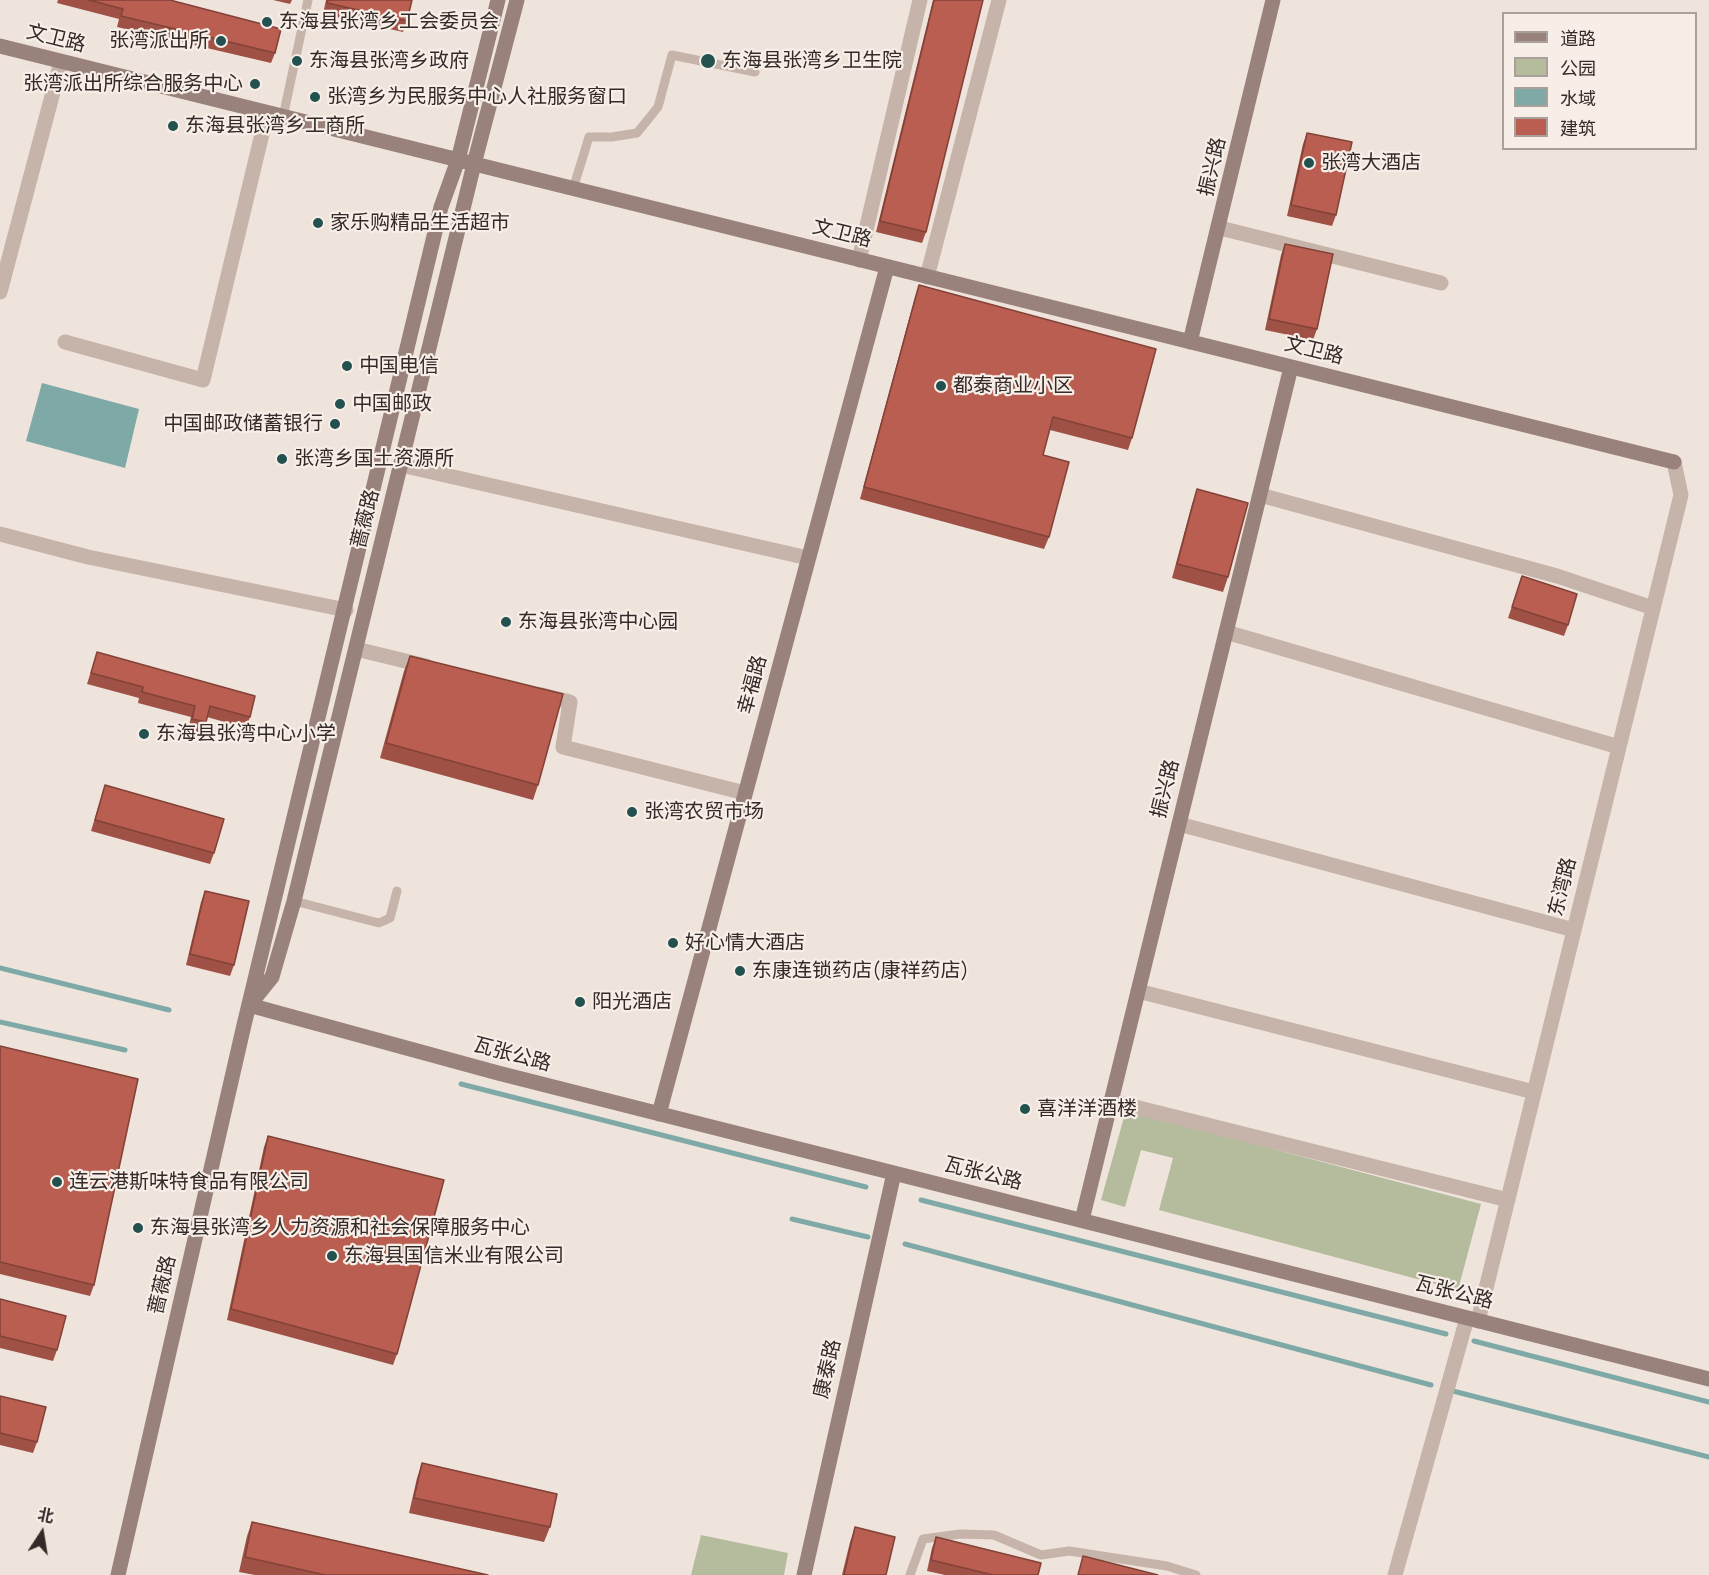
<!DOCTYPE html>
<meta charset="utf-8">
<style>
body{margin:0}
#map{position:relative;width:1709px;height:1575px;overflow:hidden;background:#efe4dc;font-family:Manrope,"Noto Sans SC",sans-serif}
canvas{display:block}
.legend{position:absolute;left:1502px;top:12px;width:195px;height:138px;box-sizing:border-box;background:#f7eee8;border:2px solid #a9a09b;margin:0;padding:8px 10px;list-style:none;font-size:18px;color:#342b28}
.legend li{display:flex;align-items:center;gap:12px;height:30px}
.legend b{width:30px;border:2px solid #a9a09b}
.north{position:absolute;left:12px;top:1503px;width:60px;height:60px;-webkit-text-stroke:4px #f7eee8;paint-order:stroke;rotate:12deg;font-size:16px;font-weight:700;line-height:24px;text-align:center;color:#342b28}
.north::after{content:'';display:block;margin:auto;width:21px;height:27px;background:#342b28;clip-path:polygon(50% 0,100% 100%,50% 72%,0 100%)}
</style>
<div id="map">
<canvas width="1709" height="1575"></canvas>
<ul class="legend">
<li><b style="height:8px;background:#99827b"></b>道路</li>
<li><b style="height:16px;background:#b5bc9d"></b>公园</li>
<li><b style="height:16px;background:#7ea9a6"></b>水域</li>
<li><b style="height:16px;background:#b95e50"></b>建筑</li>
</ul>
<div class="north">北</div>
</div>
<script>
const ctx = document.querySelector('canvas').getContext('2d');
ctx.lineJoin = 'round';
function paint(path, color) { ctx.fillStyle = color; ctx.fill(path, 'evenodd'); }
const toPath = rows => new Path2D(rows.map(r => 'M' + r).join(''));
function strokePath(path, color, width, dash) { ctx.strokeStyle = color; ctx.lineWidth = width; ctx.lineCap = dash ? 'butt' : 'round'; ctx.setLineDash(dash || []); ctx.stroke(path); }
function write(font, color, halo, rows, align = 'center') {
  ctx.font = font + ' Manrope,"Noto Sans SC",sans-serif'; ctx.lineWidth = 4.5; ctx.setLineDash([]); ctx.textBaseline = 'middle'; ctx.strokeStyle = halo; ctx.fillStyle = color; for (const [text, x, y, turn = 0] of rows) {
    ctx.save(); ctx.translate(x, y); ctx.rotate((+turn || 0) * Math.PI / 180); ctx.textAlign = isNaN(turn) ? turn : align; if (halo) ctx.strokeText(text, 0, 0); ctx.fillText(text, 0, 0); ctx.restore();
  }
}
const green = toPath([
 [1126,1110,1481,1204,1458,1290,1159,1210,1173,1158,1141,1150,1125,1207,1101,1200],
 [701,1535,788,1553,784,1575,691,1575]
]);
const water = toPath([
 [42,383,139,409,125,468,26,441]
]);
const stream = toPath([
 [0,968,169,1010],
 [0,1022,125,1050],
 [461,1084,866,1187],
 [921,1200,1446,1334],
 [792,1219,868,1237],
 [905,1244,1431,1385],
 [1474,1341,1709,1402],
 [1453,1391,1709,1457]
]);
const lane = toPath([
 [283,117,308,0],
 [573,189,589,137,612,137,637,133,658,107,672,55,755,72],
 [294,901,379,923,390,918,397,891],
 [910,1575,923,1539,960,1534,994,1535,1041,1555,1069,1551,1167,1566,1196,1575]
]);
const street = toPath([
 [1220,228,1441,283],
 [859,260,920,0],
 [927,277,999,0],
 [0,292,61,62],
 [65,342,203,380,267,113],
 [401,465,808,558],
 [1260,495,1557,576,1653,608],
 [0,534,88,557,346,610],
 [1226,632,1619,747],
 [356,649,426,666],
 [542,695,570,702,563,747,745,793],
 [1179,824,1574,930],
 [1138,991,1534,1092],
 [1111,1101,1508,1200],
 [1478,1321,1681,495,1674,462],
 [1395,1575,1467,1318]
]);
const secondary = toPath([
 [0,46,1674,462],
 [1190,342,1273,0],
 [251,1003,272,977,294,901,474,164,517,0],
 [249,1005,498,1073,1709,1379],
 [659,1114,887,267],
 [1082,1220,1291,367],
 [118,1575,244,1025,441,207,458,160,498,0],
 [804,1575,894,1173]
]);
const wall = toPath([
 [58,0,170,0,275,53,271,63,117,27,119,19,57,3],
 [273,0,292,0,290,4],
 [326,0,412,0,407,21,403,32,323,14],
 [933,0,983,0,926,232,922,243,876,232],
 [1307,133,1336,215,1332,226,1287,216,1303,144],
 [1285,244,1317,329,1313,340,1265,330,1281,255],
 [919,285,1132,438,1128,450,1050,430,1043,455,1049,537,1044,549,860,499,915,297],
 [1197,489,1228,577,1223,592,1172,578,1192,504],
 [1522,576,1568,625,1564,636,1508,618],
 [97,652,250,717,246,728,207,717,202,733,188,730,191,717,138,703,139,698,87,684],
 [410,656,538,785,533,800,380,758,404,671],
 [105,785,214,853,210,864,91,831],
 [205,891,234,965,230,976,186,965,201,902],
 [0,1046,94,1285,90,1296,0,1274],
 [268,1136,397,1354,393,1365,227,1320,264,1147],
 [0,1299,57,1350,53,1361,0,1348],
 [0,1396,37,1442,33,1453,0,1445],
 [422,1463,550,1527,544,1542,409,1513,417,1478],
 [252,1522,488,1575,255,1575,239,1572,247,1536],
 [855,1527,886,1575,842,1575,850,1542],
 [936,1537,1038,1575,945,1575,927,1571,932,1548]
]);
const building = toPath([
 [89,0,170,0,281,29,275,53,121,16,123,9,89,0],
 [328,0,412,0,407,21,327,3,328,0],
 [934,0,983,0,926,232,880,221,934,0],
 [1307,133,1352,142,1336,215,1291,205,1307,133],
 [1285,244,1333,254,1317,329,1269,319,1285,244],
 [919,285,1156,349,1132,438,1053,417,1043,455,1069,462,1049,537,864,487,919,285],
 [1197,489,1248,503,1228,577,1177,564,1197,489],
 [1522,576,1577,594,1568,625,1512,607,1522,576],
 [97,652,255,696,250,717,210,706,206,722,192,719,195,706,142,692,143,687,91,673,97,652],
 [410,656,563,694,538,785,386,743,410,656],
 [105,785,224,819,214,853,95,820,105,785],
 [205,891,249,901,234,965,190,954,205,891],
 [0,1046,138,1079,94,1285,0,1262,0,1046],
 [268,1136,444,1180,397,1354,231,1309,268,1136],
 [0,1299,66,1316,57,1350,0,1336,0,1299],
 [0,1396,46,1407,37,1442,0,1433,0,1396],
 [422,1463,557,1494,550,1527,414,1498,422,1463],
 [252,1522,488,1575,325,1575,245,1557,252,1522],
 [855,1527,895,1537,886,1575,844,1575,855,1527],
 [936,1537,1041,1563,1038,1575,993,1575,931,1560,936,1537],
 [1083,1556,1158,1575,1078,1575,1083,1556]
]);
const markers = [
 [267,22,6,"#22514f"],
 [221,41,6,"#22514f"],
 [297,61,6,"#22514f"],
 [708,61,8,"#22514f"],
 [255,84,6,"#22514f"],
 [315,97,6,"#22514f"],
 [173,126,6,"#22514f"],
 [1309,163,6,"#22514f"],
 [318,223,6,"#22514f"],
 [347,366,6,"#22514f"],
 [941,386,6,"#22514f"],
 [340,404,6,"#22514f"],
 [335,424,6,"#22514f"],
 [282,459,6,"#22514f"],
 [506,622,6,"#22514f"],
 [144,734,6,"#22514f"],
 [632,812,6,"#22514f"],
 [673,943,6,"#22514f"],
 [740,971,6,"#22514f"],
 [580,1002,6,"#22514f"],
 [1025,1109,6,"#22514f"],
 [57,1182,6,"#22514f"],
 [138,1228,6,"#22514f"],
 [332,1256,6,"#22514f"]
];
const poiNames = [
 ["东海县张湾乡工会委员会",279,22],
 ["张湾派出所",209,41,"right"],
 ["东海县张湾乡政府",309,61],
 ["东海县张湾乡卫生院",722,61],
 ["张湾派出所综合服务中心",243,84,"right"],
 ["张湾乡为民服务中心人社服务窗口",327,97],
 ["东海县张湾乡工商所",185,126],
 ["张湾大酒店",1321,163],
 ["家乐购精品生活超市",330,223],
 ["中国电信",359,366],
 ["都泰商业小区",953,386],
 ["中国邮政",352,404],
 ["中国邮政储蓄银行",323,424,"right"],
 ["张湾乡国土资源所",294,459],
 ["东海县张湾中心园",518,622],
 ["东海县张湾中心小学",156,734],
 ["张湾农贸市场",644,812],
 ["好心情大酒店",685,943],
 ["东康连锁药店(康祥药店)",752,971],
 ["阳光酒店",592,1002],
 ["喜洋洋酒楼",1037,1109],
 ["连云港斯味特食品有限公司",69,1182],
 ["东海县张湾乡人力资源和社会保障服务中心",150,1228],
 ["东海县国信米业有限公司",344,1256]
];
const streetNames = [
 ["文卫路",56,39,14],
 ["振兴路",1213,167,-77],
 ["文卫路",842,234,14],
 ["文卫路",1314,351,14],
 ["蔷薇路",366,519,-76],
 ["幸福路",753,685,-75],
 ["振兴路",1166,789,-76],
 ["东湾路",1563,887,-76],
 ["瓦张公路",512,1055,15],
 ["瓦张公路",983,1174,14],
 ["蔷薇路",163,1285,-77],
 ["瓦张公路",1454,1293,14],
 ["康泰路",828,1369,-77]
];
paint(green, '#b5bc9d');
paint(water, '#7ea9a6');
strokePath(stream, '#7ea9a6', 5);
strokePath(lane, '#c6b3a9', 9);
strokePath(street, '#c6b3a9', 15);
strokePath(secondary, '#99827b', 15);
paint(wall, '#9f5145');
paint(building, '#b95e50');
strokePath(building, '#824238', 1.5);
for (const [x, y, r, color] of markers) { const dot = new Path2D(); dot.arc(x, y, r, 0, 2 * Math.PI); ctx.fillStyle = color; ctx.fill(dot); strokePath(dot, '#f7eee8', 2); }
write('20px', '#342b28', '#f7eee8', poiNames, 'left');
write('20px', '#342b28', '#f7eee8', streetNames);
</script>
